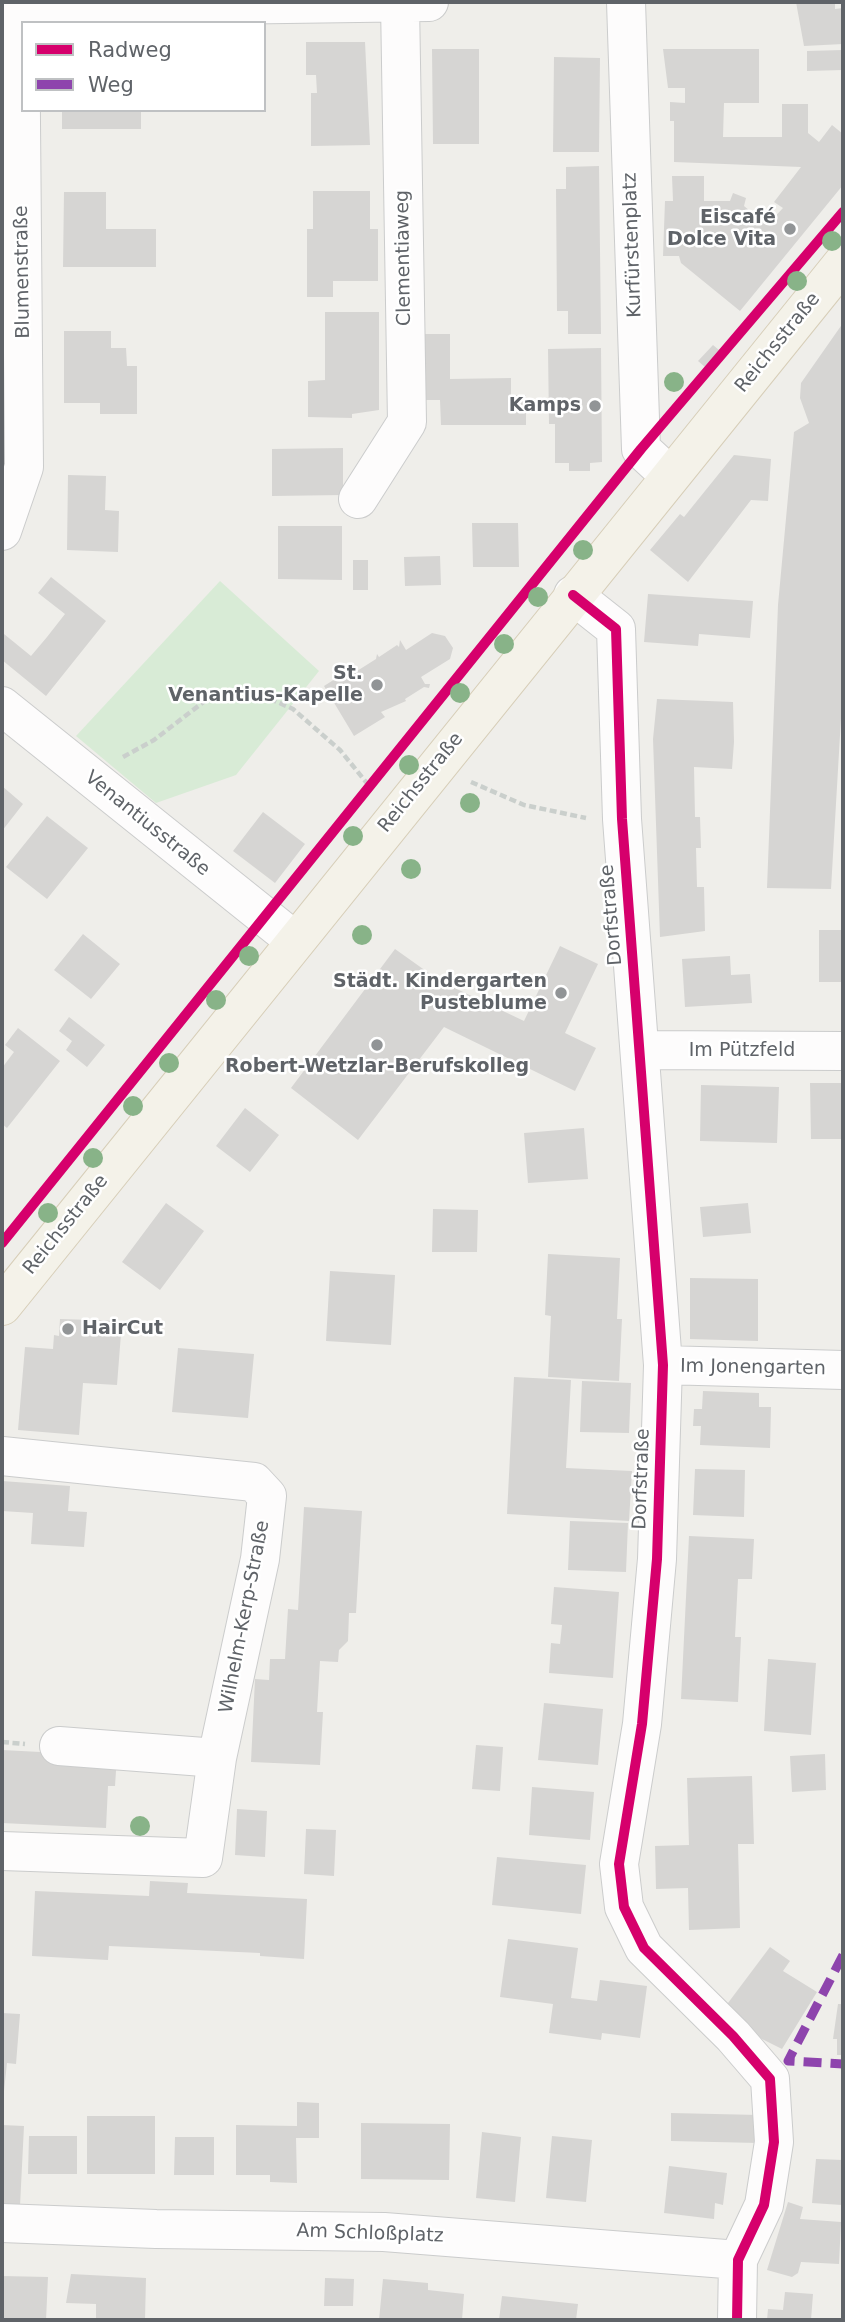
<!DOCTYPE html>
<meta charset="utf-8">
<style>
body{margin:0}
#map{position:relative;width:845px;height:2322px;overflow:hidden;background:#efeeea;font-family:"DejaVu Sans",sans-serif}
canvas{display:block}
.frame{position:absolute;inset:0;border:4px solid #5f6368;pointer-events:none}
.legend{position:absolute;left:21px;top:21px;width:245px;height:91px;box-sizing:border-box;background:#fff;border:2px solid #bfc1c3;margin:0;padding:9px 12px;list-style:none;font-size:21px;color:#5f6368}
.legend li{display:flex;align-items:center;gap:14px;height:35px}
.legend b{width:35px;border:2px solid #bfc1c3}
</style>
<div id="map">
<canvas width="845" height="2322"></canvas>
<div class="frame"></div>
<ul class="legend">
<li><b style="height:9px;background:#d6006c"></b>Radweg</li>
<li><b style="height:9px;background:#8e44ad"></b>Weg</li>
</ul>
</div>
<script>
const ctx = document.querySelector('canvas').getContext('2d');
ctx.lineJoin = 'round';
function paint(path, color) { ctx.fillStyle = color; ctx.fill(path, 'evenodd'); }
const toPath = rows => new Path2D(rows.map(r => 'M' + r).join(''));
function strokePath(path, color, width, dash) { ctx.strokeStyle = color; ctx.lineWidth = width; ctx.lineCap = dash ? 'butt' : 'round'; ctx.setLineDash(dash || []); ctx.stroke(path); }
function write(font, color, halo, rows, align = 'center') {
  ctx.font = font + ' "DejaVu Sans",sans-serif'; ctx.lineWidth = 5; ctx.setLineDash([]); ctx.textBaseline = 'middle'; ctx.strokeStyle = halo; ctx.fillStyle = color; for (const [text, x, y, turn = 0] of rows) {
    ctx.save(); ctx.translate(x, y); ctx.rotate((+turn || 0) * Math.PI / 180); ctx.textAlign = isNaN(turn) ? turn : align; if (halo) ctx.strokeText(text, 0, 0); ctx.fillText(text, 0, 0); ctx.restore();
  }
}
const green = toPath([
 [220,581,319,671,236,775,156,803,76,736]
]);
const building = toPath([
 [796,2,835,2,835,9,843,8,843,44,804,46],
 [306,42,365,42,370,145,311,146,311,93,317,93,316,75,306,75],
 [432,49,479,49,479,144,433,144],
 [663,49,759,49,759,103,724,103,723,137,782,137,782,104,808,104,808,133,819,142,832,125,843,134,843,185,740,311,681,263,679,256,663,256,665,201,673,201,672,176,704,176,704,201,730,201,733,193,746,198,744,206,767,225,783,208,774,202,801,167,674,162,674,121,670,121,670,102,685,103,685,88,668,88],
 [843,50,843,70,807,71,807,51],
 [554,57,600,58,599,152,553,152],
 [62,110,141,110,141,129,62,129],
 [599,166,601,334,568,334,568,311,557,311,556,189,566,189,566,167],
 [313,191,370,191,370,229,378,229,378,281,333,281,333,297,307,297,307,229,313,229],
 [64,192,106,192,106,229,156,229,156,267,63,267],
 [325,312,379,312,379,410,352,414,352,418,308,417,308,381,325,380],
 [843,323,843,684,831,889,767,888,778,605,794,432,809,423,800,398,801,383],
 [64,331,111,331,111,348,126,348,127,366,137,366,137,414,100,414,100,403,64,403],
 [419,334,450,334,450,379,511,378,511,395,526,395,526,425,441,425,440,400,423,400],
 [713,345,719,350,705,367,698,361],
 [601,348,602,462,590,463,590,471,569,471,569,463,555,463,555,424,549,424,548,349],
 [343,448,343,495,272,496,272,449],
 [734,455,771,459,768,501,751,500,688,582,650,550,680,514,684,517],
 [68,475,106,476,105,510,119,511,118,552,67,550],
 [472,523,518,523,519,567,473,567],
 [278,526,342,526,342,580,278,579],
 [440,556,441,585,405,586,404,557],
 [353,560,368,560,368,590,353,590],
 [51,577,106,621,46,696,2,660,2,637,4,634,31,656,47,637,65,614,38,593],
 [648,594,753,601,750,638,699,634,698,646,644,642],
 [432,633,445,636,453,648,450,659,421,677,425,684,430,684,429,688,424,687,405,699,406,701,381,712,385,717,354,736,324,686,354,667,357,671,376,659,377,654,379,657,397,645,399,647,400,640,406,650],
 [657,699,733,702,734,742,732,769,694,767,695,817,700,817,701,848,696,848,697,887,704,887,705,931,660,937,653,739],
 [2,786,23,804,2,831],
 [263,812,305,844,275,883,233,851],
 [47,816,88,848,47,899,6,867],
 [819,930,843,930,843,982,819,982],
 [83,934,120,964,91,999,54,970],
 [560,946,598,964,565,1033,596,1048,575,1091,444,1027,358,1140,291,1088,395,949,440,981,524,1021],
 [730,956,731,975,750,974,752,1003,685,1007,682,959],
 [69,1017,105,1045,87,1067,66,1050,72,1041,59,1031],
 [18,1028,60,1061,7,1128,2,1124,2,1068,14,1052,5,1045],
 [810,1083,843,1083,843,1139,811,1139],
 [701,1085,779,1087,777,1143,700,1141],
 [245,1108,279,1135,250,1172,216,1146],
 [584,1128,588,1179,528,1183,524,1133],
 [166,1203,204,1231,160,1290,122,1262],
 [748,1203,751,1233,703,1237,700,1207],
 [433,1209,478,1210,477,1252,432,1252],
 [548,1254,620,1258,617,1319,622,1319,619,1381,548,1377,551,1316,545,1315],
 [330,1271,395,1275,391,1345,326,1341],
 [690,1278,758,1279,758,1341,690,1339],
 [60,1319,122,1321,117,1385,83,1383,79,1435,18,1430,25,1347,53,1349,54,1335,59,1336],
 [178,1348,254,1354,248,1418,172,1412],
 [514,1377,571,1380,566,1468,632,1471,629,1521,507,1514],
 [582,1381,631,1383,629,1433,580,1432],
 [703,1391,759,1393,759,1407,771,1407,770,1448,700,1445,701,1426,693,1426,694,1409,702,1409],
 [695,1469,745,1470,744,1517,693,1515],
 [2,1481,70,1486,68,1511,87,1512,84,1547,31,1544,33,1513,2,1511],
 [304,1507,362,1511,356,1613,349,1613,348,1641,339,1650,338,1662,320,1661,317,1712,323,1712,320,1765,251,1762,255,1679,269,1680,270,1659,285,1659,288,1609,298,1610],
 [570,1521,628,1523,626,1572,568,1570],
 [689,1536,754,1539,752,1579,738,1579,735,1637,741,1637,738,1702,681,1699],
 [554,1587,619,1592,613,1678,549,1673,551,1643,560,1644,562,1625,551,1624],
 [768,1659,816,1663,811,1735,764,1731],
 [544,1703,603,1709,598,1765,538,1760],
 [476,1745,503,1747,500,1791,472,1789],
 [2,1750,117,1756,115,1786,108,1786,106,1828,2,1823],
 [825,1754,826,1790,792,1792,790,1756],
 [752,1776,754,1844,738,1844,740,1928,689,1930,688,1888,656,1889,655,1846,689,1845,687,1778],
 [532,1787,594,1792,590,1840,529,1835],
 [237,1809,267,1811,265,1857,235,1855],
 [306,1829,336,1830,334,1876,304,1874],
 [497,1857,586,1865,581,1914,492,1905],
 [150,1881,188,1883,187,1893,307,1899,304,1959,260,1956,260,1953,109,1946,108,1960,32,1956,35,1891,149,1896],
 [508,1939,578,1948,571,1998,597,2001,600,1980,647,1986,640,2038,602,2033,601,2040,549,2033,553,2004,500,1997],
 [770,1947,790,1961,783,1971,817,1992,782,2049,762,2039,725,2007],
 [838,2004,843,2004,843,2055,837,2055,837,2039,833,2039],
 [2,2013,20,2014,16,2064,7,2063,4,2091,2,2091],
 [297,2102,319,2103,319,2138,296,2138,297,2183,270,2182,270,2175,236,2175,236,2125,297,2126],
 [671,2113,759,2115,758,2143,671,2141],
 [87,2116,155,2116,155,2174,87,2174],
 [361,2123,450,2124,449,2180,361,2179],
 [2,2125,24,2126,20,2206,2,2205],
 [482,2132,521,2137,515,2202,476,2198],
 [29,2136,77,2136,77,2174,28,2174],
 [552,2136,592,2140,586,2202,546,2198],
 [175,2137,214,2137,214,2175,174,2175],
 [816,2159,843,2160,842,2205,812,2203],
 [669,2166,727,2173,723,2205,715,2203,714,2219,664,2213],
 [788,2202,803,2207,800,2219,841,2222,839,2264,801,2262,798,2273,792,2277,767,2270],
 [71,2274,146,2278,145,2320,96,2320,96,2304,66,2303],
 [2,2276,48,2277,46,2320,2,2320],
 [325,2278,354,2279,353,2306,324,2306],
 [383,2279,428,2283,428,2290,464,2294,462,2320,379,2320],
 [785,2292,813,2294,811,2320,767,2320,768,2309,783,2310],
 [502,2296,578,2304,576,2320,499,2320]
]);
const path = toPath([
 [123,757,154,740,210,697,225,692,242,691,259,694,293,709,340,750,370,787],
 [471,782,524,805,586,818],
 [2,1742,25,1744]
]);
const minor = toPath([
 [626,2,641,449,669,475],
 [2,8,429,2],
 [358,499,407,422,400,3],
 [2,531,24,467,20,8],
 [573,595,616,629,622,819,663,1365,657,1559,642,1724,619,1864,624,1907,644,1948,733,2036,770,2079,774,2142,764,2205,738,2260,737,2320],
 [2,706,294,940],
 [640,1050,843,1051],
 [663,1365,843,1370],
 [2,1456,254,1482,267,1496,260,1559,217,1758,203,1858,2,1851],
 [59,1746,217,1758],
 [2,2223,156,2229,384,2232,738,2260]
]);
const major = toPath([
 [2,1306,843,263]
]);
const quiet = toPath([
 [843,1955,788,2061,843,2064]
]);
const cycleway = toPath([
 [573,595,616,629,622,819,663,1365,657,1559,642,1724,619,1864,624,1907,644,1948,733,2036,770,2079,774,2142,764,2205,738,2260,737,2320],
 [2,1243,641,449,843,212]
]);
const trees = [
 [832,241],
 [797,281],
 [674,382],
 [583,550],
 [538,597],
 [504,644],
 [460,693],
 [409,765],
 [470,803],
 [353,836],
 [411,869],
 [362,935],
 [249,956],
 [216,1000],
 [169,1063],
 [133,1106],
 [93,1158],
 [48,1213],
 [140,1826]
];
const markers = [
 [790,229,7,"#919496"],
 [595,406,7,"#919496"],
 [377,685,7,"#919496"],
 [561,993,7,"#919496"],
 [377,1045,7,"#919496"],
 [68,1329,7,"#919496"]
];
const poiNames = [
 ["Eiscafé",776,218],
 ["Dolce Vita",776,240],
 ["Kamps",581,406],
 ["St.",363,674],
 ["Venantius-Kapelle",363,696],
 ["Städt. Kindergarten",547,982],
 ["Pusteblume",547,1004],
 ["Robert-Wetzlar-Berufskolleg",377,1067,"center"],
 ["HairCut",82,1329,"left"]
];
const streetNames = [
 ["Kurfürstenplatz",633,245,-92],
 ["Clementiaweg",404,258,-91],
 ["Blumenstraße",23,272,-91],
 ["Reichsstraße",778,343,-51],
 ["Reichsstraße",421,783,-51],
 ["Venantiusstraße",147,824,39],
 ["Dorfstraße",612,915,-95],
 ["Im Pützfeld",742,1051],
 ["Reichsstraße",66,1225,-51],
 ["Im Jonengarten",753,1368,1],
 ["Dorfstraße",642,1479,-88],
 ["Wilhelm-Kerp-Straße",245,1617,-79],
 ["Am Schloßplatz",370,2234,2]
];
paint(green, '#d8ebd6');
paint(building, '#d6d5d3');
strokePath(minor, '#cbcccc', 40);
strokePath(major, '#d7ceb8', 40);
strokePath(path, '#cacfcc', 4.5, [7, 3.5]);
strokePath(minor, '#fdfcfc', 38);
strokePath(major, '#f4f2e9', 38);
strokePath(quiet, '#8e44ad', 9, [18, 9]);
strokePath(cycleway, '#d6006c', 10);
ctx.fillStyle = '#88b388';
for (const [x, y] of trees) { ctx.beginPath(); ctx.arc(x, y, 10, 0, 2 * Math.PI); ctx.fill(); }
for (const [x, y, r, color] of markers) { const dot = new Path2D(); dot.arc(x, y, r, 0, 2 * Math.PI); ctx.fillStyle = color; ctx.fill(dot); strokePath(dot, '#fff', 2.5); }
write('bold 19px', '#5f6368', '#fff', poiNames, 'right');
write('19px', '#5f6368', '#fff', streetNames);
</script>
